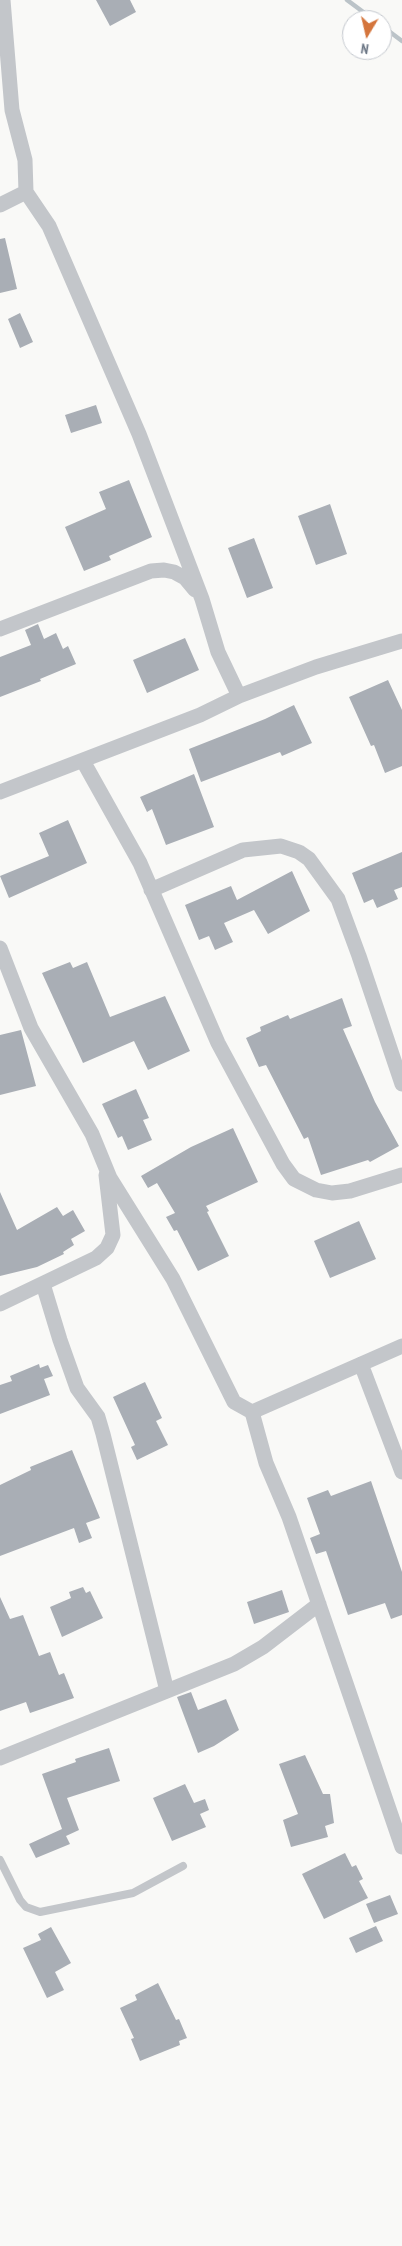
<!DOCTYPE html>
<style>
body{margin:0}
#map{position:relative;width:402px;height:2246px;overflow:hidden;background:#f9f9f7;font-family:"PT Sans Narrow",sans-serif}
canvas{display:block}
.north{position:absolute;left:342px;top:10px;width:50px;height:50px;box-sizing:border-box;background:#fff;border:1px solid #c4c8ce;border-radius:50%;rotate:189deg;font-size:14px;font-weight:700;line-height:20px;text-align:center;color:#6b7685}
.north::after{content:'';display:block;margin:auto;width:18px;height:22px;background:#d4753c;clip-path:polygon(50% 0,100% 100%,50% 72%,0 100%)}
</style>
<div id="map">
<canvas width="402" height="2246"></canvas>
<div class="north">N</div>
</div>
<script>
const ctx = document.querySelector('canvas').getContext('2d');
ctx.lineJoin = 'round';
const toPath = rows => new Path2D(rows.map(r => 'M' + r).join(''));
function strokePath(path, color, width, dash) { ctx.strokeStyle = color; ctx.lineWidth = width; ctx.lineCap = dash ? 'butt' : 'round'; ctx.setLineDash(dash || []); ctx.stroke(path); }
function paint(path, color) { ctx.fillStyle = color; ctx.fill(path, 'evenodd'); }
const stream = toPath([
 [347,0,374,20],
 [382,26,402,41]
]);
const building = toPath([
 [96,0,130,0,136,12,110,26],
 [5,238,17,289,0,293,0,239],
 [20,313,33,342,20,348,8,319],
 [96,405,102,423,71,433,65,415],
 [129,480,152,537,109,556,111,560,84,571,65,527,106,509,99,492],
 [330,504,347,554,316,565,298,516],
 [254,538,273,588,247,598,228,548],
 [38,624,44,639,56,633,63,649,68,646,76,664,40,679,41,681,0,697,0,657,31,645,25,630],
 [185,638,199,670,147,693,133,660],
 [388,680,402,710,402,766,385,773,374,745,371,746,349,697],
 [294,705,312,743,282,756,280,752,201,782,189,749,265,719],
 [194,774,214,827,166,845,152,809,147,812,140,797],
 [68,820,87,863,9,898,0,876,49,856,39,833],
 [402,852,402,887,394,890,398,899,377,908,373,899,364,903,352,873],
 [292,871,310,911,268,934,254,910,224,923,233,942,215,950,209,936,199,940,185,905,231,886,237,900],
 [70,962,73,968,87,962,110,1017,165,996,190,1051,148,1070,134,1041,83,1063,42,973],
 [342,998,352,1026,343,1029,375,1102,399,1146,370,1162,368,1160,321,1175,308,1137,304,1139,266,1065,259,1067,246,1038,261,1031,260,1027,288,1015,290,1019],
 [21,1030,36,1086,0,1095,0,1035],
 [136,1089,149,1118,143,1120,152,1140,128,1150,122,1136,118,1138,102,1104],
 [233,1128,258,1182,206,1206,209,1211,207,1212,229,1256,198,1271,177,1230,174,1231,166,1217,175,1213,157,1183,148,1188,141,1176,191,1147],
 [0,1192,17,1230,57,1207,63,1216,73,1210,85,1231,71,1239,74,1245,63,1252,64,1254,37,1267,0,1276],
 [359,1221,376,1259,330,1278,314,1241],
 [39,1364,40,1368,48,1365,53,1376,44,1379,50,1395,0,1414,0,1385,12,1381,10,1376],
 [145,1382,162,1418,156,1421,168,1445,137,1460,131,1447,135,1445,113,1397],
 [72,1450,100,1518,86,1523,92,1538,79,1543,74,1528,0,1556,0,1485,31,1470,30,1467],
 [371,1481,402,1572,402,1615,391,1619,385,1603,348,1615,326,1551,316,1554,310,1538,320,1534,307,1498,328,1490,331,1496],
 [83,1587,86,1593,90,1591,103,1618,62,1637,50,1607,71,1598,69,1592],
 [282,1590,289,1612,254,1624,247,1602],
 [0,1597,10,1619,23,1615,39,1656,50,1652,59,1675,64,1673,74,1698,30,1713,26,1702,0,1711],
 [191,1692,198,1710,226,1699,239,1730,214,1746,198,1753,177,1697],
 [109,1748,120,1781,67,1798,79,1830,66,1836,70,1844,36,1858,29,1844,62,1829,42,1774,76,1762,75,1759],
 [305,1755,323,1794,330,1794,334,1823,325,1826,328,1837,291,1847,283,1820,298,1814,279,1764],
 [185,1784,194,1803,205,1799,209,1810,200,1814,206,1827,172,1841,153,1798],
 [345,1853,352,1867,356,1865,363,1879,359,1881,368,1898,324,1919,302,1874],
 [390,1895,398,1914,374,1923,366,1904],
 [376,1926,383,1941,356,1953,349,1938],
 [51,1927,71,1963,55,1972,64,1990,47,1998,23,1948,41,1940,38,1934],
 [158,1983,176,2020,179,2019,187,2038,179,2041,180,2045,140,2061,131,2039,134,2038,120,2008,137,2000,135,1995]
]);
const service = toPath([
 [0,1860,20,1900,26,1907,40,1912,133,1893,183,1866]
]);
const minor = toPath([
 [3,0,12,110,25,160,26,192,49,226,139,434,202,599,218,652,239,696],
 [0,205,26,192],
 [0,629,151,571,164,570,174,572,185,578,195,590],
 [83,761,140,863,218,1043,283,1164,294,1179,316,1190,332,1193,350,1191,402,1175],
 [0,792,200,715,239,696,316,667,402,641],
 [151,890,243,850,281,846,299,852,309,859,338,899,359,956,402,1084],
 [0,948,31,1028,92,1134,110,1178,173,1279,234,1402,252,1412],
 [43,1284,60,1340,77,1388,98,1417,103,1434,167,1691],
 [0,1304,96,1258,107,1248,113,1235,106,1175],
 [361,1364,402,1472],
 [252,1412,266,1463,289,1517,402,1847],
 [252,1412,402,1346],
 [0,1758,234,1664,263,1647,319,1604]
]);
strokePath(stream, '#bbc3c8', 4.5);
paint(building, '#a9aeb5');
strokePath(service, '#c3c6ca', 8);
strokePath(minor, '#c3c6ca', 15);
</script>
